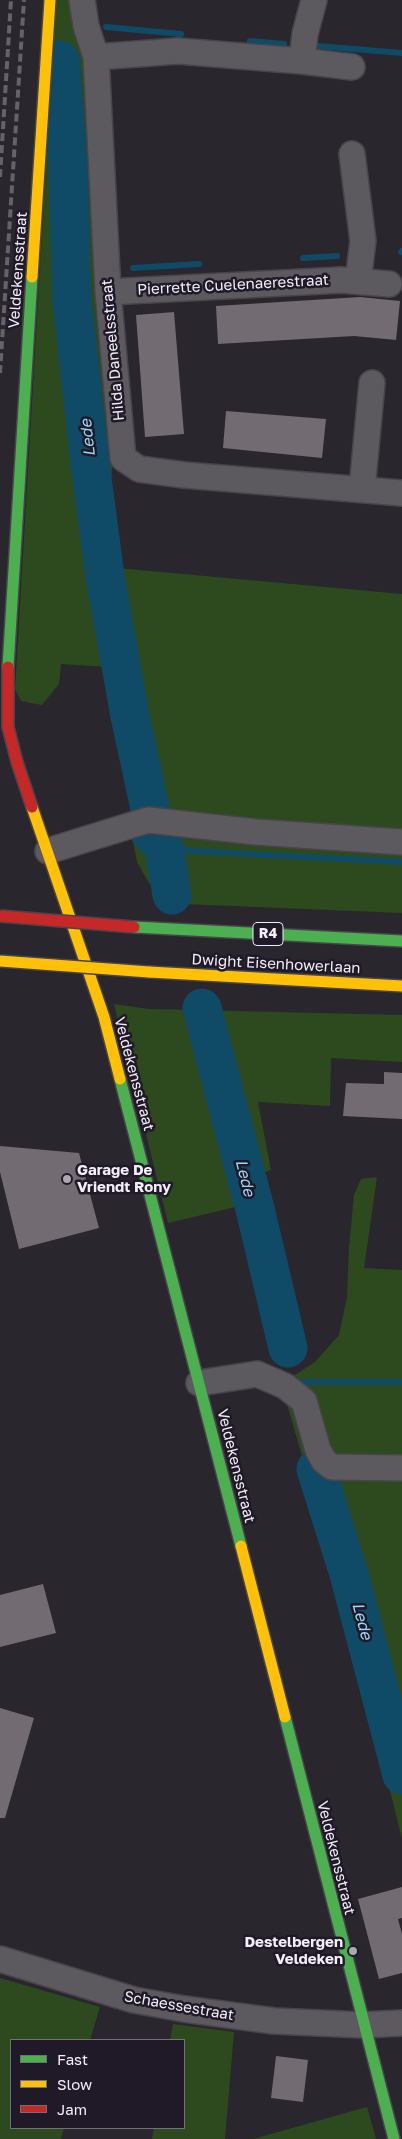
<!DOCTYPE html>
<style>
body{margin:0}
#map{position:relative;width:402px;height:2139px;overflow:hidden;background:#2a262e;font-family:"Golos Text",sans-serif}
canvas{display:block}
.legend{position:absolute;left:10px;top:2039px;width:175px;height:90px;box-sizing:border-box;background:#201928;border:1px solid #746e7b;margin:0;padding:6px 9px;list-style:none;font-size:15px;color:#f2edf8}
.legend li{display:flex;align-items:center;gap:10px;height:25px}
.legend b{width:25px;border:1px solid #746e7b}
</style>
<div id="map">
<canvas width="402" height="2139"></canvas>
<ul class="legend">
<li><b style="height:6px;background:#4caf50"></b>Fast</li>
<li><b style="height:6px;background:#ffc107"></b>Slow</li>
<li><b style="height:6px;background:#c62828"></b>Jam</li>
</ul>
</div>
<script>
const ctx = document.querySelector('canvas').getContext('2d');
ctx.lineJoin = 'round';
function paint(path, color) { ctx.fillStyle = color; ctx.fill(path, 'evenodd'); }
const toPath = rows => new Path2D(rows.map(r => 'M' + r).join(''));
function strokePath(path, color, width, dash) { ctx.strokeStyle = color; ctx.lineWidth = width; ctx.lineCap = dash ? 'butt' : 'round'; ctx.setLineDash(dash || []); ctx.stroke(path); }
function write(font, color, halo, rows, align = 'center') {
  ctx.font = font + ' "Golos Text",sans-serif'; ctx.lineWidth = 5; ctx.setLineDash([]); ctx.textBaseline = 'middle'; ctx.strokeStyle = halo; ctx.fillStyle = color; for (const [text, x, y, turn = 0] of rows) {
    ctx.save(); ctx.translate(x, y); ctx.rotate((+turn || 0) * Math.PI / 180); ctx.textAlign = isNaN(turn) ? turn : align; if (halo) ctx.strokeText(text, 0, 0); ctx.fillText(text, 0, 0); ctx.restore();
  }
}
const green = toPath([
 [56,0,73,0,87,50,113,450,106,567,402,594,402,913,185,904,159,900,137,862,132,835,141,669,61,664,59,684,42,705,21,701,15,689],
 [114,1004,149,1009,402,1015,402,1062,331,1058,330,1106,258,1102,271,1170,240,1181,244,1205,168,1223],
 [377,1177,364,1268,402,1270,402,1839,334,1565,281,1384,315,1362,339,1335,347,1297,349,1247,354,1195,361,1179],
 [0,1978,100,2007,90,2040,11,2040,11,2128,64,2128,61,2139,0,2139],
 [173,2024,234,2032,225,2139,152,2139,154,2128,184,2128,184,2040,170,2040],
 [367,2107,376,2139,253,2139]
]);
const stream = toPath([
 [106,27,181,34],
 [250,41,284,44],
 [318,46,402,53],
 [401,252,402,251],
 [303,258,337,256],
 [133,268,199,264],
 [164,847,192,851,402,862],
 [295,1382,402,1382]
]);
const river = toPath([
 [60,60,68,161,72,299,90,463,105,576,130,716,151,813],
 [149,831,164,847,172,895],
 [202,1008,255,1209,288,1348],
 [316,1469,349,1574,402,1775]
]);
const building = toPath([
 [360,297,400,301,396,340,354,336,218,344,216,306],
 [174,312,184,434,145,437,136,315],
 [226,411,326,419,322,458,223,448],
 [384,1072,402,1073,402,1119,343,1116,346,1083,384,1084],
 [0,1146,79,1153,99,1228,19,1249,0,1172],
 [43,1584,56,1633,0,1647,0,1595],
 [0,1708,34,1718,5,1818,0,1818],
 [402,1887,402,1918,398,1919,402,1934,402,1973,379,1979,358,1899],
 [276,2056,308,2060,303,2102,271,2098]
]);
const street = toPath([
 [82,0,86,26,96,57,108,292,123,458,139,469,184,475,402,493],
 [96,57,178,51,302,61,352,67],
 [302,61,305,34,314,0],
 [352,154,363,241,358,281],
 [108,292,341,280,389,284],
 [362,489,372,383],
 [48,851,148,820,256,832,402,842],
 [199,1383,257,1374,285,1386,304,1401,318,1450,324,1461,332,1467,402,1468],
 [0,1959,134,2000,184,2009,274,2021,363,2025,402,2023]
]);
const fast = toPath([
 [8,667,32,277],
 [134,927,402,941],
 [120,1079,241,1546],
 [285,1717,394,2139]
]);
const slow = toPath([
 [32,277,50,0],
 [32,807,104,1017,120,1079],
 [149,972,402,986],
 [241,1546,285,1717]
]);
const jam = toPath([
 [8,667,8,727,17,762,32,807]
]);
const rail = toPath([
 [0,177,11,0],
 [0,373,24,0]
]);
const slowBridge = toPath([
 [0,961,149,972]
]);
const jamBridge = toPath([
 [0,916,134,927]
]);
const markers = [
 [67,1179,5,"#aca7b1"],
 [353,1951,5,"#aca7b1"]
];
const shields = [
 [268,934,30]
];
const shieldNames = [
 ["R4",268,934]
];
const streetNames = [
 ["Veldekensstraat",18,270,-86],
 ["Pierrette Cuelenaerestraat",233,285,-3],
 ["Hilda Daneelsstraat",113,350,-95],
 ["Dwight Eisenhowerlaan",276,964,3],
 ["Veldekensstraat",134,1074,75],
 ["Veldekensstraat",236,1466,76],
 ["Veldekensstraat",336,1858,76],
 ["Schaessestraat",179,2006,10]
];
const poiNames = [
 ["Garage De",77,1170],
 ["Vriendt Rony",77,1187],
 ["Destelbergen",343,1942,"right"],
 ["Veldeken",343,1959,"right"]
];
const waterNames = [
 ["Lede",88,438,-96],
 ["Lede",245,1178,76],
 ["Lede",362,1621,75]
];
paint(green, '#2d4a1e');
strokePath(stream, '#0f4b66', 6);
strokePath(river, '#0f4b66', 39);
paint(building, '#726b71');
strokePath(street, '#48444b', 28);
strokePath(fast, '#48444b', 14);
strokePath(slow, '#48444b', 14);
strokePath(jam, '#48444b', 14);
strokePath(street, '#5c595f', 25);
strokePath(fast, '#4caf50', 11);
strokePath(slow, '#ffc107', 11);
strokePath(jam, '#c62828', 11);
strokePath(rail, '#66626a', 4, [8, 4]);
strokePath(slowBridge, '#48444b', 14, []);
strokePath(jamBridge, '#48444b', 14, []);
strokePath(slowBridge, '#ffc107', 11);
strokePath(jamBridge, '#c62828', 11);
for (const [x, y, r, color] of markers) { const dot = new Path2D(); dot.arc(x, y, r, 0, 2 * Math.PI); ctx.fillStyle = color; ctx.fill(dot); strokePath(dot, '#201928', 2); }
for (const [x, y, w] of shields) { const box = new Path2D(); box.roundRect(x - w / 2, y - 11.5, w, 23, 4); ctx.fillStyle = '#201928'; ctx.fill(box); strokePath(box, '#f2edf8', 1); }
write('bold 14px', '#f2edf8', null, shieldNames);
write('15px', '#f2edf8', '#201928', streetNames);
write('bold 15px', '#f2edf8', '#201928', poiNames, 'left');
write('italic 16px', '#9ad6f7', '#201928', waterNames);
</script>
